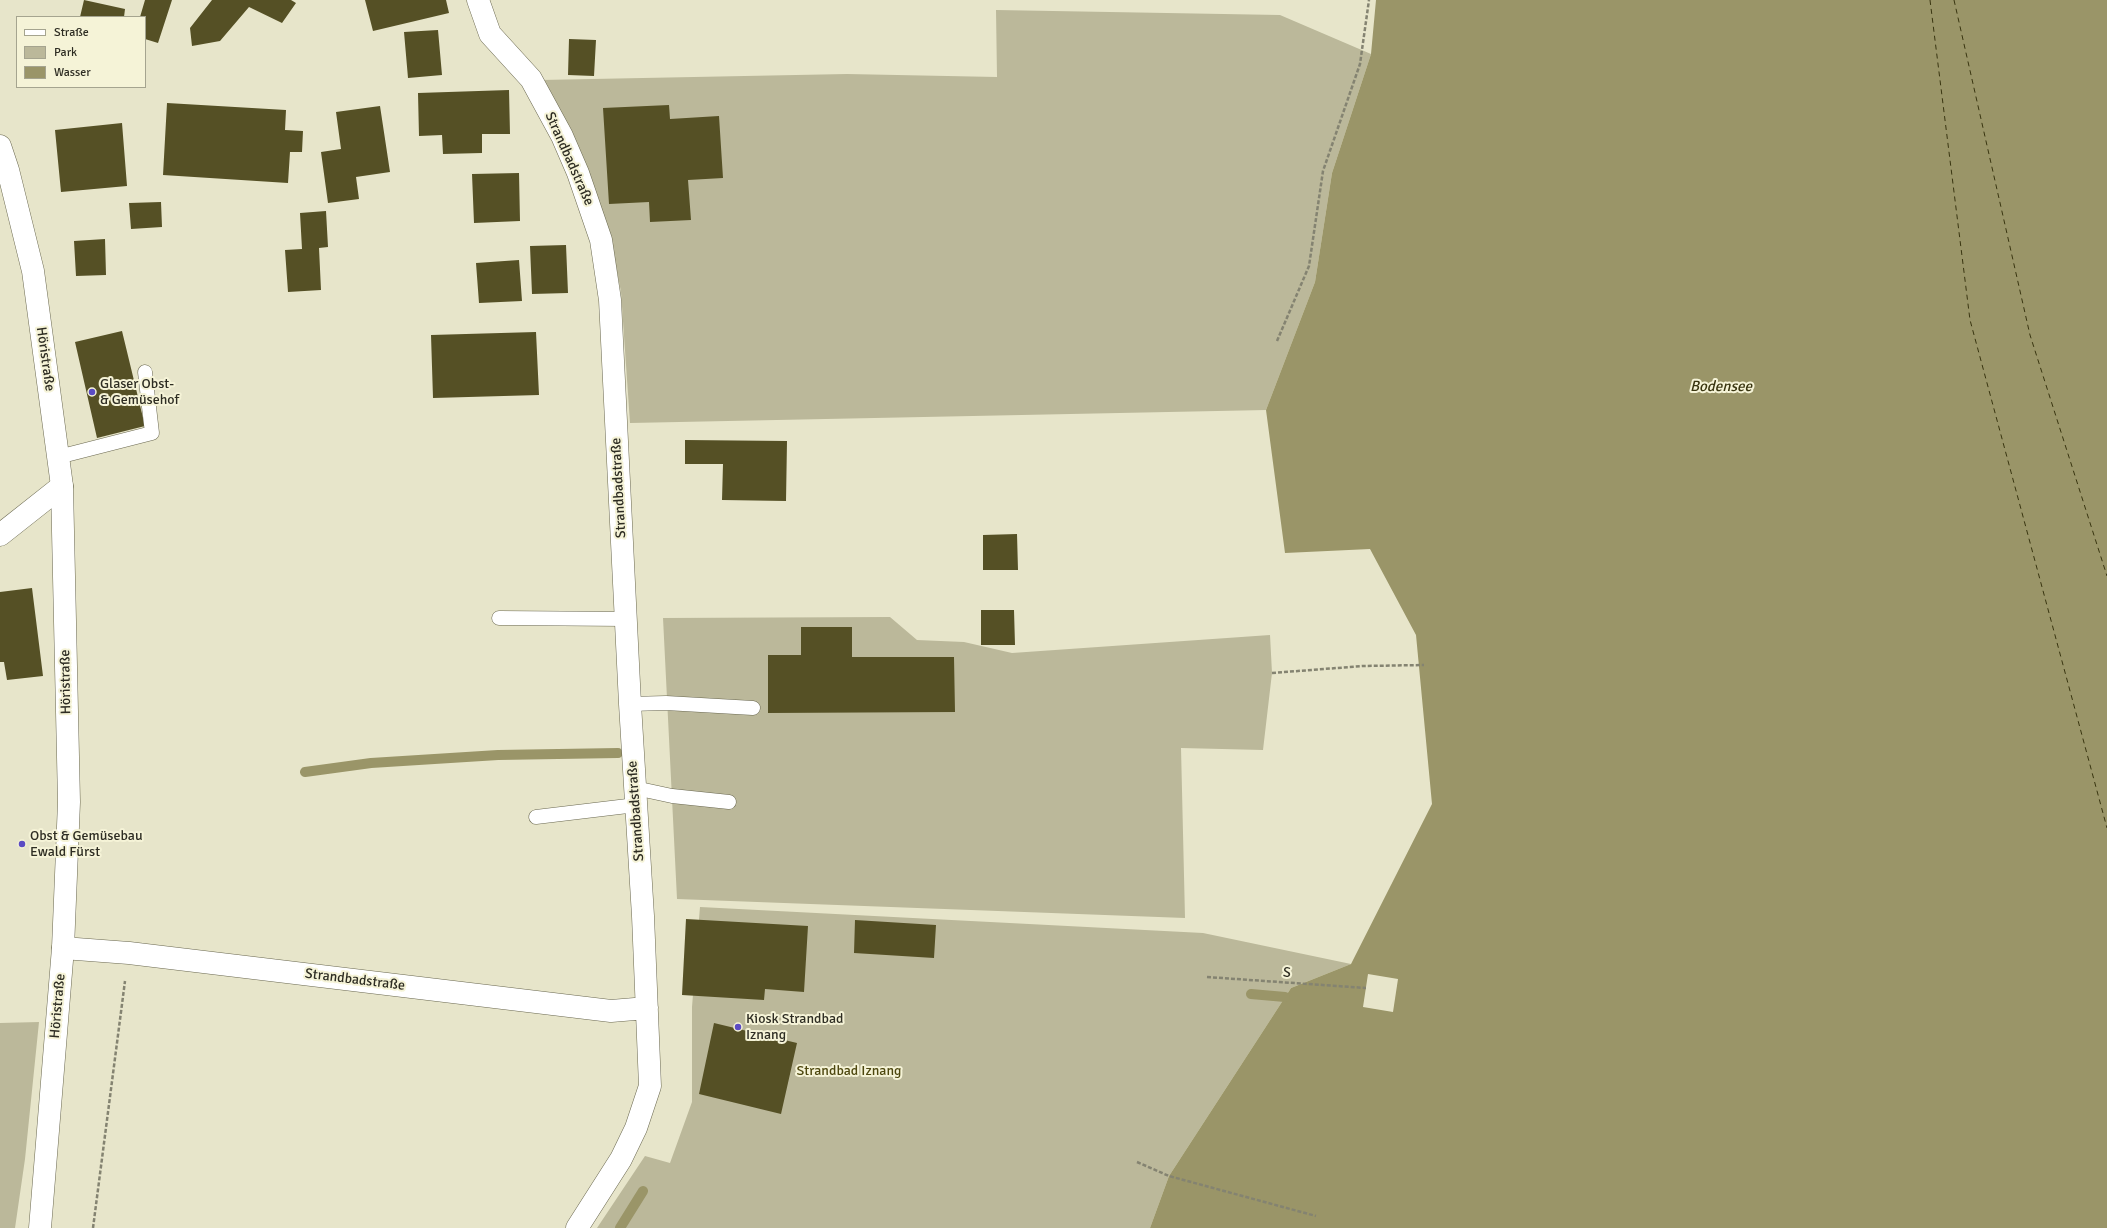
<!DOCTYPE html>
<meta charset="utf-8">
<style>
body{margin:0}
#map{position:relative;width:2107px;height:1228px;overflow:hidden;background:#e7e5ca;font-family:Signika,sans-serif}
canvas{display:block}
.legend{position:absolute;left:16px;top:16px;width:130px;height:72px;box-sizing:border-box;background:#f5f3d7;border:1px solid #a5a48f;margin:0;padding:5px 7px;list-style:none;font-size:12px;color:#2e2d23}
.legend li{display:flex;align-items:center;gap:8px;height:20px}
.legend b{width:20px;border:1px solid #a5a48f}
</style>
<div id="map">
<canvas width="2107" height="1228"></canvas>
<ul class="legend">
<li><b style="height:5px;background:#fff"></b>Straße</li>
<li><b style="height:11px;background:#bbb89a"></b>Park</li>
<li><b style="height:11px;background:#9a9568"></b>Wasser</li>
</ul>
</div>
<script>
const ctx = document.querySelector('canvas').getContext('2d');
ctx.lineJoin = 'round';
function paint(path, color) { ctx.fillStyle = color; ctx.fill(path, 'evenodd'); }
const toPath = rows => new Path2D(rows.map(r => 'M' + r).join(''));
function strokePath(path, color, width, dash) { ctx.strokeStyle = color; ctx.lineWidth = width; ctx.lineCap = dash ? 'butt' : 'round'; ctx.setLineDash(dash || []); ctx.stroke(path); }
function write(font, color, halo, rows, align = 'center') {
  ctx.font = font + ' Signika,sans-serif'; ctx.lineWidth = 4; ctx.setLineDash([]); ctx.textBaseline = 'middle'; ctx.strokeStyle = halo; ctx.fillStyle = color; for (const [text, x, y, turn = 0] of rows) {
    ctx.save(); ctx.translate(x, y); ctx.rotate((+turn || 0) * Math.PI / 180); ctx.textAlign = isNaN(turn) ? turn : align; if (halo) ctx.strokeText(text, 0, 0); ctx.fillText(text, 0, 0); ctx.restore();
  }
}
const green = toPath([
 [996,10,1280,15,1371,54,1332,173,1315,282,1266,410,630,423,621,292,610,235,541,80,847,74,997,77],
 [890,617,917,640,964,642,1012,653,1270,635,1272,673,1263,750,1181,748,1185,918,677,899,663,618],
 [700,907,1203,933,1351,964,1291,988,1169,1176,1150,1228,597,1228,645,1156,670,1163,692,1102,692,1007],
 [39,1022,25,1159,15,1228,0,1228,0,1023]
]);
const water = toPath([
 [1376,0,2107,0,2107,1228,1150,1228,1169,1176,1291,988,1351,964,1432,804,1416,635,1370,549,1285,553,1266,410,1315,282,1332,173,1371,54]
]);
const pier = toPath([
 [1368,974,1398,979,1393,1012,1363,1007]
]);
const stream = toPath([
 [305,772,371,763,498,755,618,753],
 [1251,994,1285,997],
 [620,1228,643,1191]
]);
const ferry = toPath([
 [1930,0,1970,320,2107,828],
 [1954,0,2030,335,2107,576]
]);
const building = toPath([
 [84,0,125,9,124,17,80,17],
 [145,0,172,0,158,43,145,39,145,17,140,17],
 [212,0,291,0,296,3,282,23,249,7,220,41,192,46,190,28],
 [365,0,446,0,449,13,373,31],
 [438,30,442,75,408,78,404,32],
 [569,39,596,40,594,76,568,75],
 [509,90,510,134,482,134,482,153,443,154,442,135,419,136,418,93],
 [167,103,286,110,285,130,303,131,302,152,290,152,288,183,163,175],
 [669,105,670,119,719,116,723,178,688,180,691,220,650,222,649,202,609,204,603,108],
 [380,106,390,172,356,177,359,199,328,203,321,152,341,149,336,112],
 [122,123,127,186,61,192,55,130],
 [519,173,520,221,474,223,472,174],
 [161,202,162,227,131,229,129,203],
 [326,211,328,247,319,248,321,290,288,292,285,250,302,249,300,213],
 [105,239,106,275,76,276,74,241],
 [566,245,568,293,532,294,530,246],
 [519,260,522,301,479,303,476,263],
 [122,331,145,426,97,438,75,342],
 [536,332,539,395,433,398,431,335],
 [685,440,787,441,786,501,722,500,723,464,685,464],
 [1017,534,1018,570,983,570,983,535],
 [32,588,43,676,7,680,4,662,0,662,0,592],
 [981,610,1014,610,1015,645,981,645],
 [801,627,852,627,852,657,954,657,955,712,768,713,768,655,801,655],
 [686,919,808,926,804,992,765,989,764,1000,682,995],
 [855,920,936,925,934,958,854,953],
 [714,1023,797,1043,781,1114,699,1094]
]);
const path = toPath([
 [1277,341,1309,266,1323,171,1360,64,1369,0],
 [1272,673,1363,666,1424,665],
 [1207,977,1366,988],
 [1137,1162,1169,1176,1316,1216],
 [93,1228,125,981]
]);
const lane = toPath([
 [58,457,152,433,145,372],
 [499,618,626,619],
 [630,704,666,703,753,708],
 [635,788,672,796,729,802],
 [536,817,636,805]
]);
const street = toPath([
 [478,0,490,34,531,79,562,136,578,173,601,240,610,300,630,704,643,916,650,1086,636,1128,621,1159,577,1228],
 [0,535,62,486],
 [63,948,129,953,611,1011,647,1008]
]);
const secondary = toPath([
 [0,146,8,170,33,271,62,486,69,802,63,948,40,1228]
]);
const markers = [
 [92,392,4,"#5b4bc3"],
 [22,844,4,"#5b4bc3"],
 [738,1027,4,"#5b4bc3"]
];
const streetNames = [
 ["Strandbadstraße",569,159,66],
 ["Höristraße",45,359,82],
 ["Strandbadstraße",619,488,-93],
 ["Höristraße",66,682,-91],
 ["Strandbadstraße",636,811,-94],
 ["S",1287,973,4],
 ["Strandbadstraße",355,980,7],
 ["Höristraße",58,1006,-85]
];
const poiNames = [
 ["Glaser Obst-",100,384],
 ["& Gemüsehof",100,400],
 ["Obst & Gemüsebau",30,836],
 ["Ewald Fürst",30,852],
 ["Kiosk Strandbad",746,1019],
 ["Iznang",746,1035]
];
const parkNames = [
 ["Strandbad Iznang",849,1071]
];
const waterNames = [
 ["Bodensee",1721,387]
];
paint(green, '#bbb89a');
paint(water, '#9a9568');
paint(pier, '#e7e5ca');
strokePath(stream, '#9a9568', 10);
strokePath(ferry, '#393510', 1, [5, 4]);
paint(building, '#555025');
strokePath(lane, '#6a6850', 15);
strokePath(street, '#6a6850', 23);
strokePath(secondary, '#6a6850', 23);
strokePath(path, '#848371', 2.5, [4, 2]);
strokePath(lane, '#fff', 14);
strokePath(street, '#fff', 22);
strokePath(secondary, '#fff', 22);
for (const [x, y, r, color] of markers) { const dot = new Path2D(); dot.arc(x, y, r, 0, 2 * Math.PI); ctx.fillStyle = color; ctx.fill(dot); strokePath(dot, '#f5f3d7', 1.5); }
write('14px', '#2e2d23', '#f5f3d7', streetNames);
write('14px', '#2e2d23', '#f5f3d7', poiNames, 'left');
write('14px', '#4d470f', '#f5f3d7', parkNames);
write('italic 15px', '#393510', '#f5f3d7', waterNames);
</script>
